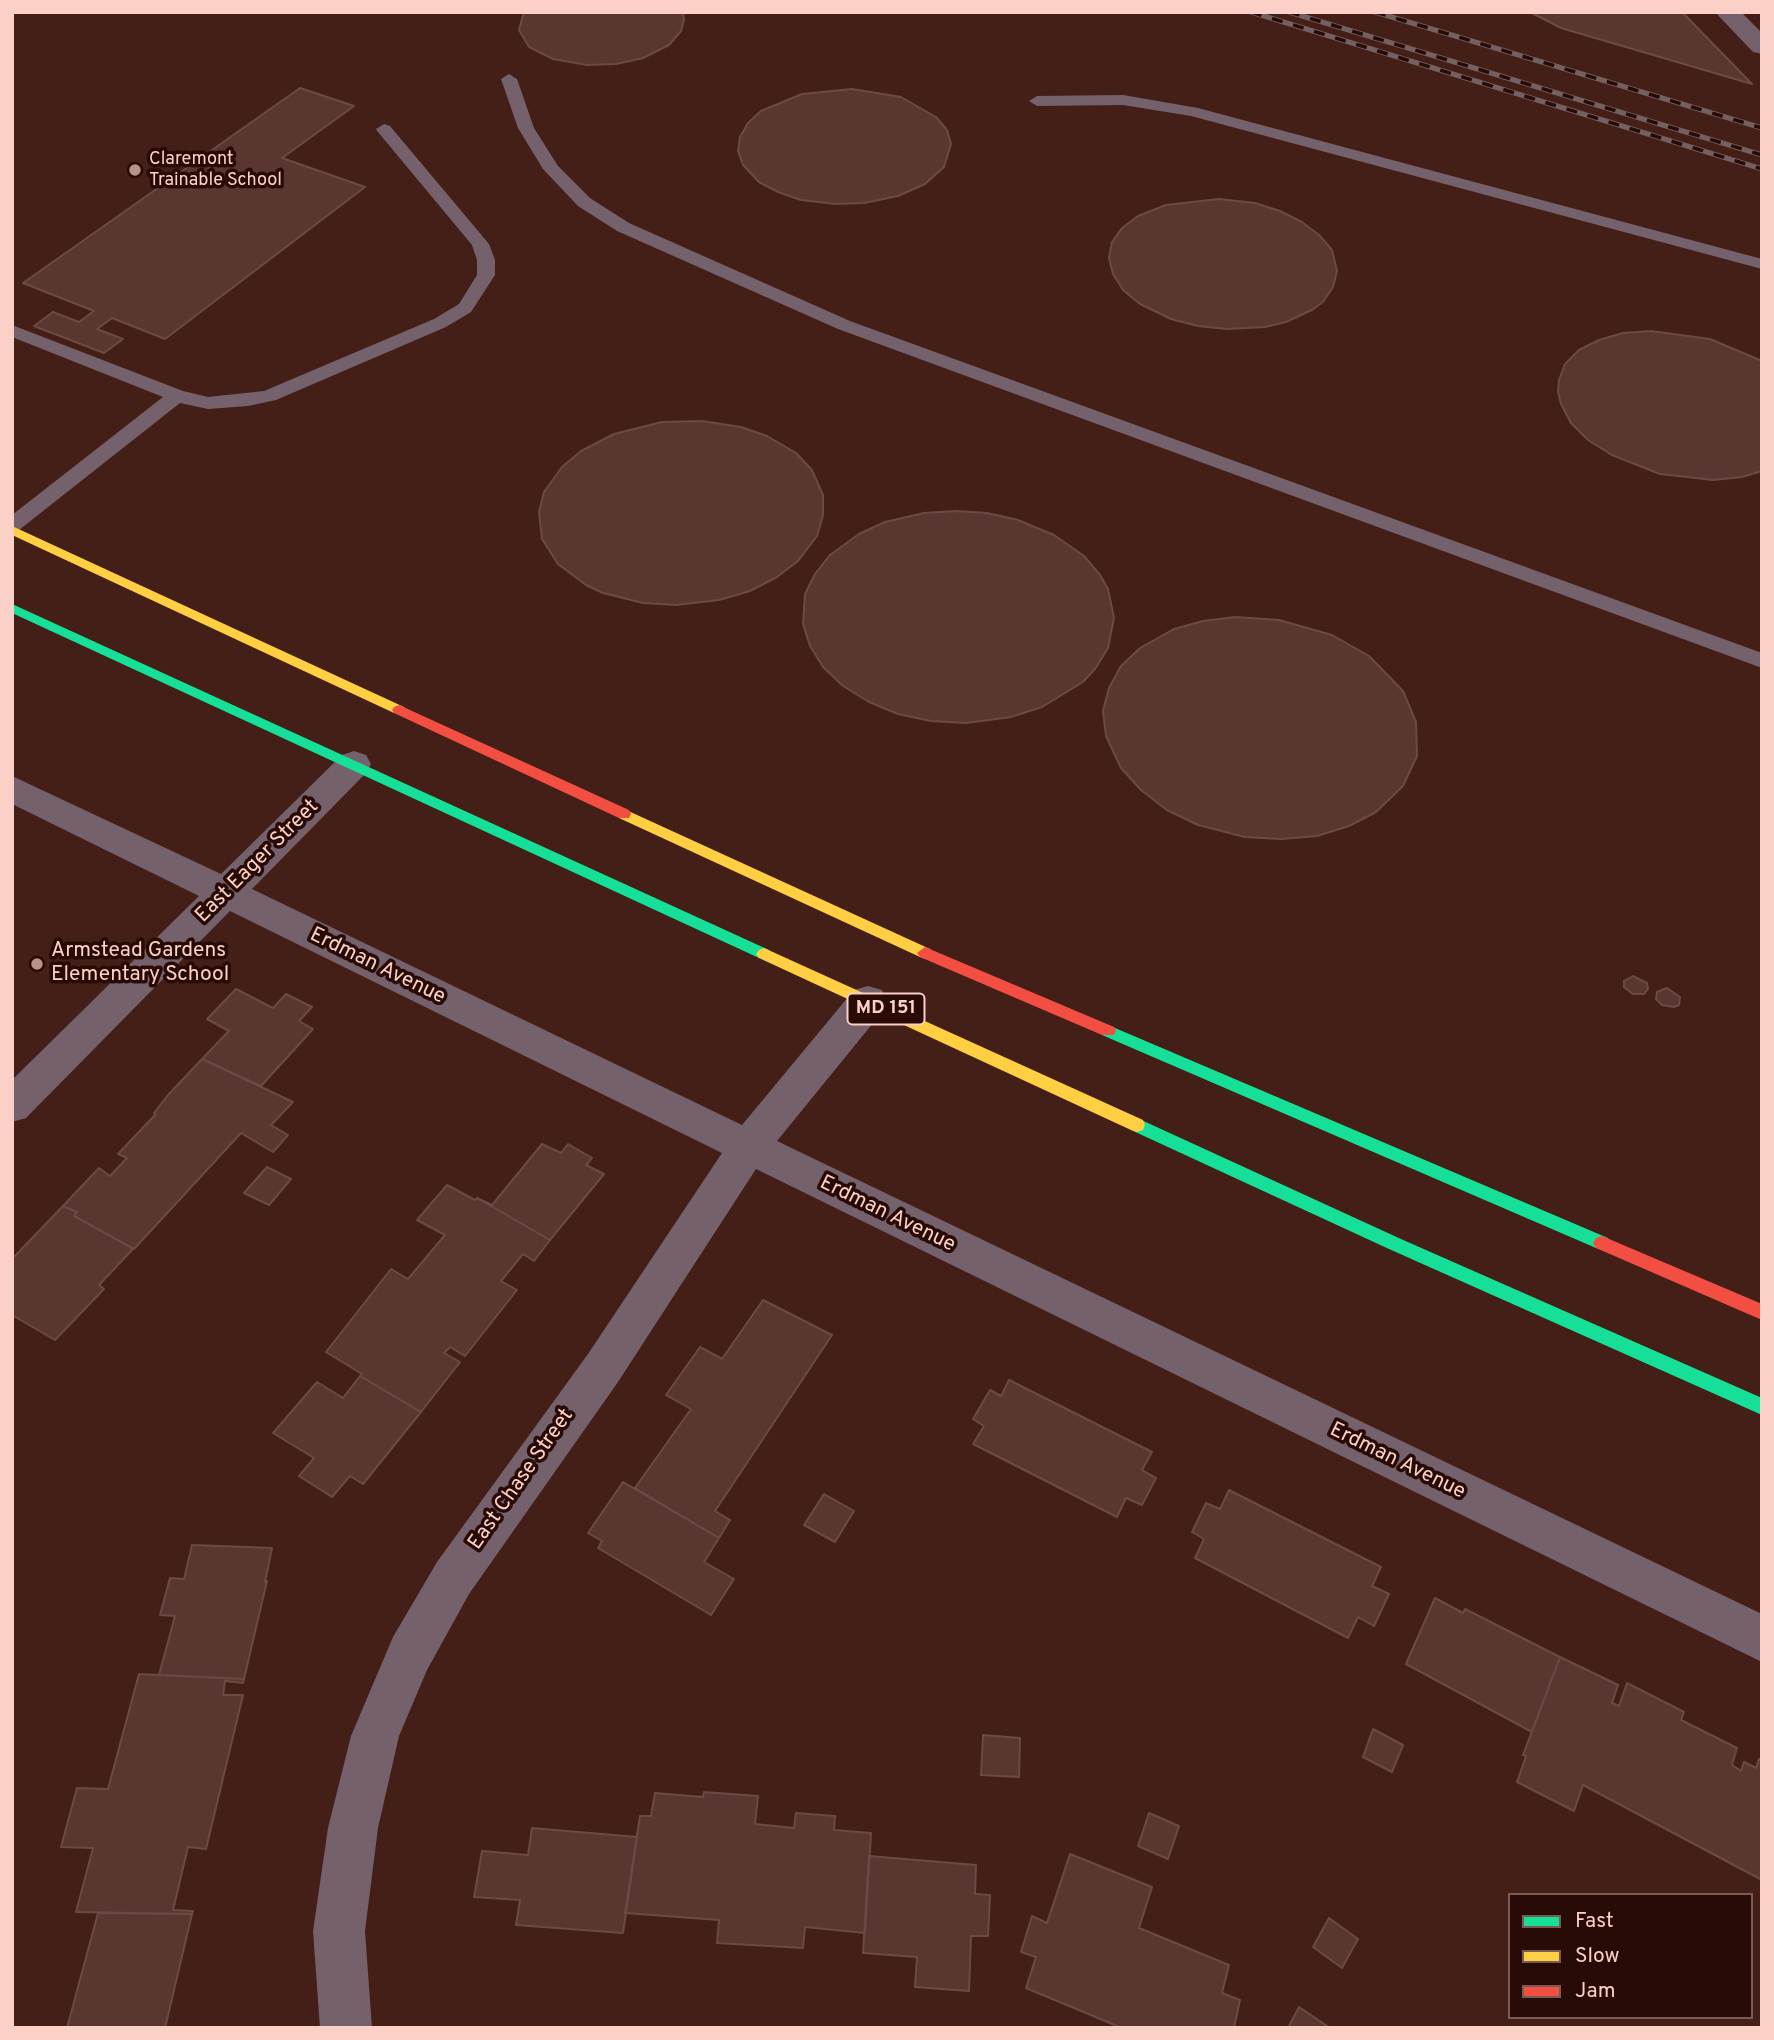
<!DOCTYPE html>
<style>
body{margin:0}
#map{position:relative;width:1774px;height:2040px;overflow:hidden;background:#441f18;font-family:Overpass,sans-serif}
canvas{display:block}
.frame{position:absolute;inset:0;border:14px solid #fbd0c7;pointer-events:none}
.legend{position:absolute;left:1508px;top:1893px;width:245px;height:126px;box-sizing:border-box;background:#280b07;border:2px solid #7c5a54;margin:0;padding:9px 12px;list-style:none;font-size:21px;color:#fbd0c7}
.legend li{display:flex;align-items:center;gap:14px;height:35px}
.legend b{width:35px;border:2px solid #7c5a54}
</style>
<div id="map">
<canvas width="1774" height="2040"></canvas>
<div class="frame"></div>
<ul class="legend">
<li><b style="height:9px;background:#16e098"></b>Fast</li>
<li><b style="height:9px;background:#ffcf43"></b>Slow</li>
<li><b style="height:9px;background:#f24e42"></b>Jam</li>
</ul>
</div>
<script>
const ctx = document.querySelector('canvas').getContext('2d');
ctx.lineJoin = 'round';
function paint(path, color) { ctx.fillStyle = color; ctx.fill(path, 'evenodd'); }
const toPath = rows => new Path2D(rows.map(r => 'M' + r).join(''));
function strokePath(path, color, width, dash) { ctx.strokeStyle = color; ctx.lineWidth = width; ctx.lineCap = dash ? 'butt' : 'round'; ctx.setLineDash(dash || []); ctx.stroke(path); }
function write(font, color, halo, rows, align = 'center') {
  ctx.font = font + ' Overpass,sans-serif'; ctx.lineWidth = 7; ctx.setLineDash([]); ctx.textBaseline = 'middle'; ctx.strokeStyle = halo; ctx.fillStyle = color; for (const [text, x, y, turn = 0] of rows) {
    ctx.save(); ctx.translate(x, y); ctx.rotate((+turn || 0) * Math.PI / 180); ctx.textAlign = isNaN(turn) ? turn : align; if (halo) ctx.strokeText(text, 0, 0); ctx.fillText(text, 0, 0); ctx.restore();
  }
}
const building = toPath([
 [683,12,684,20,681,31,669,45,643,58,616,64,587,65,553,59,529,47,519,30,524,12,683,12],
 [1530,12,1682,12,1752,84,1561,28,1530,12],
 [300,88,354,106,282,158,365,187,165,339,112,318,97,329,123,339,104,353,34,326,53,312,79,322,94,311,23,283,300,88],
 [852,89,901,97,936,117,947,130,951,144,944,167,925,184,898,196,864,203,836,204,801,200,778,192,759,182,743,165,738,151,740,137,748,123,761,111,802,94,852,89],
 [1219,199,1255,203,1280,211,1302,222,1319,235,1332,250,1337,271,1333,287,1323,302,1312,310,1286,322,1265,327,1227,329,1198,326,1171,319,1140,304,1123,290,1113,274,1109,258,1112,242,1122,228,1138,216,1166,205,1219,199],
 [1651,331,1710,339,1762,361,1762,471,1742,477,1713,480,1660,474,1612,455,1588,440,1571,423,1561,404,1558,392,1559,380,1565,364,1579,350,1599,340,1623,333,1651,331],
 [702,421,741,427,767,436,796,453,812,470,823,495,823,515,817,536,798,561,777,577,750,591,719,600,676,605,643,603,603,593,586,585,558,564,542,539,539,512,544,492,562,467,581,451,614,434,662,422,702,421],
 [956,511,987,513,1018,520,1054,535,1084,556,1100,575,1108,589,1114,618,1108,648,1095,669,1083,682,1042,707,1011,717,966,723,931,721,898,714,869,702,843,686,823,667,810,646,803,624,805,594,815,574,830,555,859,534,885,522,924,513,956,511],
 [1235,617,1279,620,1332,635,1369,656,1403,691,1416,722,1417,756,1403,786,1376,812,1349,826,1317,836,1281,839,1245,837,1198,825,1167,810,1141,790,1121,768,1106,736,1103,711,1109,688,1121,666,1140,648,1174,629,1203,621,1235,617],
 [1633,976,1647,983,1648,989,1644,994,1633,994,1624,987,1624,981,1633,976],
 [1667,988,1680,997,1679,1005,1674,1007,1662,1005,1656,999,1657,992,1667,988],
 [236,989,273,1008,286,994,312,1007,299,1021,313,1029,261,1086,202,1059,229,1031,207,1019,236,989],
 [202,1059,293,1102,271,1125,288,1135,273,1152,241,1133,134,1249,74,1216,77,1212,63,1206,99,1168,110,1176,127,1158,118,1154,156,1114,154,1113,168,1095,202,1059],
 [542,1144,561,1153,568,1144,592,1158,586,1165,604,1174,550,1240,477,1198,492,1205,542,1144],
 [267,1167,291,1179,269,1205,244,1193,267,1167],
 [447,1185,475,1200,477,1198,550,1240,534,1261,523,1254,501,1281,517,1290,465,1356,450,1347,444,1353,460,1362,421,1412,360,1376,362,1374,326,1352,391,1269,408,1279,445,1235,417,1220,447,1185],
 [63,1206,77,1212,74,1216,133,1249,99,1285,104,1289,55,1340,12,1315,12,1259,63,1206],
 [763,1300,832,1335,715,1511,730,1520,719,1538,635,1488,691,1409,666,1395,700,1347,722,1359,763,1300],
 [360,1376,421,1412,363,1484,350,1476,332,1497,299,1476,314,1458,273,1433,317,1382,343,1398,360,1376],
 [1009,1380,1152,1452,1142,1470,1156,1478,1142,1505,1126,1498,1117,1517,973,1444,984,1426,973,1419,990,1390,1001,1396,1009,1380],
 [623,1482,719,1538,704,1562,734,1579,711,1615,598,1548,602,1541,588,1533,623,1482],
 [1229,1490,1381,1567,1372,1586,1389,1594,1374,1626,1358,1617,1348,1638,1195,1558,1204,1539,1192,1532,1206,1503,1220,1509,1229,1490],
 [824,1494,854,1511,835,1542,804,1525,824,1494],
 [192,1545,272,1548,265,1582,267,1581,244,1679,159,1675,175,1616,160,1615,170,1578,184,1579,192,1545],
 [1435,1598,1463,1613,1465,1609,1560,1657,1532,1732,1406,1664,1435,1598],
 [1560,1657,1618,1685,1612,1703,1619,1706,1627,1683,1684,1712,1681,1720,1737,1748,1732,1765,1741,1771,1744,1762,1756,1768,1759,1759,1762,1760,1762,1880,1583,1785,1574,1811,1517,1782,1526,1756,1523,1755,1560,1657],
 [139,1674,244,1679,243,1683,225,1681,223,1695,243,1695,206,1849,188,1847,173,1910,193,1911,192,1914,76,1912,93,1848,61,1847,77,1788,108,1789,139,1674],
 [1373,1729,1403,1745,1392,1772,1363,1757,1373,1729],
 [983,1735,1020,1738,1019,1777,981,1775,983,1735],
 [704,1792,758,1796,755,1824,794,1828,796,1813,835,1816,834,1830,871,1833,865,1933,805,1927,803,1948,717,1943,719,1920,625,1913,640,1816,651,1816,655,1793,703,1797,704,1792],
 [1149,1813,1179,1826,1168,1859,1138,1846,1149,1813],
 [532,1828,637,1837,623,1933,516,1925,520,1900,474,1897,482,1851,528,1855,532,1828],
 [1070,1854,1152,1887,1139,1928,1229,1965,1222,1993,1240,2000,1234,2028,1122,2028,1026,1988,1036,1957,1021,1952,1032,1916,1047,1923,1070,1854],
 [869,1856,976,1865,975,1894,990,1895,988,1936,971,1936,969,1991,915,1987,917,1957,863,1953,869,1856],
 [98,1913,192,1914,165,2028,67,2028,98,1913],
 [1329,1918,1358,1939,1342,1968,1313,1947,1329,1918],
 [1299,2007,1330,2028,1288,2028,1299,2007]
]);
const lane = toPath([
 [509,74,517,79,534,128,558,166,590,198,629,223,850,321,1762,653,1762,668,838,329,617,231,578,206,543,169,518,128,501,79,509,74],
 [1123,95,1198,108,1762,259,1762,269,1191,116,1123,105,1037,106,1029,101,1037,96,1123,95],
 [384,124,390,126,489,244,495,260,495,275,471,312,446,327,276,400,248,406,208,409,180,403,19,530,12,531,12,515,163,397,12,337,12,325,183,391,208,397,264,391,434,319,459,304,477,275,477,260,472,245,378,132,376,129,384,124]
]);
const street = toPath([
 [1715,12,1741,12,1762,33,1762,54,1753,52,1715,12],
 [354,751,366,755,371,764,366,773,252,889,742,1125,854,990,868,986,882,990,887,1001,882,1012,777,1141,1762,1614,1762,1662,756,1169,618,1382,469,1594,427,1670,399,1736,378,1828,365,1931,372,2028,320,2028,313,1931,328,1828,351,1736,393,1637,437,1562,588,1354,722,1153,230,911,26,1118,12,1122,12,1080,199,896,12,804,12,776,221,874,342,755,354,751]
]);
const fast = toPath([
 [12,604,769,950,772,954,769,958,759,958,12,613,12,604],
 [1108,1025,1608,1238,1611,1243,1608,1248,1602,1250,1596,1248,1102,1035,1100,1031,1102,1027,1108,1025],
 [1137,1118,1401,1239,1762,1398,1762,1415,1389,1249,1131,1130,1129,1125,1131,1120,1137,1118]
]);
const slow = toPath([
 [12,526,404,707,406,710,404,713,394,713,12,535,12,526],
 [624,809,930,949,933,953,925,959,920,957,619,818,617,814,619,810,624,809],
 [764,948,1143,1120,1145,1125,1143,1130,1137,1132,1131,1130,759,958,756,954,759,950,764,948]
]);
const jam = toPath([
 [399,705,629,810,631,814,629,818,619,818,394,713,392,710,394,707,399,705],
 [925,947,1114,1027,1116,1031,1114,1035,1102,1035,920,957,917,953,925,947],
 [1602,1236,1762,1304,1762,1320,1596,1248,1593,1243,1596,1238,1602,1236]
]);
const rail = toPath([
 [1251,12,1762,169],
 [1289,12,1762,155],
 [1375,12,1762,128]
]);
const markers = [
 [135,170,7,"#bb928a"],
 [37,964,7,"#bb928a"]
];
const farPoinames = [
 ["Claremont",149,160],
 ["Trainable School",149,181]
];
const shields = [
 [886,1009,77]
];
const shieldNames = [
 ["MD 151",886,1009]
];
const streetNames = [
 ["East Eager Street",258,862,-45],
 ["Erdman Avenue",377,967,26],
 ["Erdman Avenue",887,1215,26],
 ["Erdman Avenue",1397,1462,26],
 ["East Chase Street",522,1480,-55]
];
const poiNames = [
 ["Armstead Gardens",51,952],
 ["Elementary School",51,976]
];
paint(building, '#5a3630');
strokePath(building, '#6a4a44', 2);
paint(lane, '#74616b');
paint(street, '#74616b');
paint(fast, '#16e098');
paint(slow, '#ffcf43');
paint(jam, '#f24e42');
strokePath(rail, '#745f61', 5);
strokePath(rail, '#280b07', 3.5, [11]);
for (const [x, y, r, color] of markers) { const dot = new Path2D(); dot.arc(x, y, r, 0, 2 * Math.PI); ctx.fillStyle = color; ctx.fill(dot); strokePath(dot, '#280b07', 2.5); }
write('18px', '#fbd0c7', '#280b07', farPoinames, 'left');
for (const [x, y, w] of shields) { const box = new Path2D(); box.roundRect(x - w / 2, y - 15.5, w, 31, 5); ctx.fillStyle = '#280b07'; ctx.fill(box); strokePath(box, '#fbd0c7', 2); }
write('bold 19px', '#fbd0c7', null, shieldNames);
write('21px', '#fbd0c7', '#280b07', streetNames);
write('21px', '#fbd0c7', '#280b07', poiNames, 'left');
</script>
